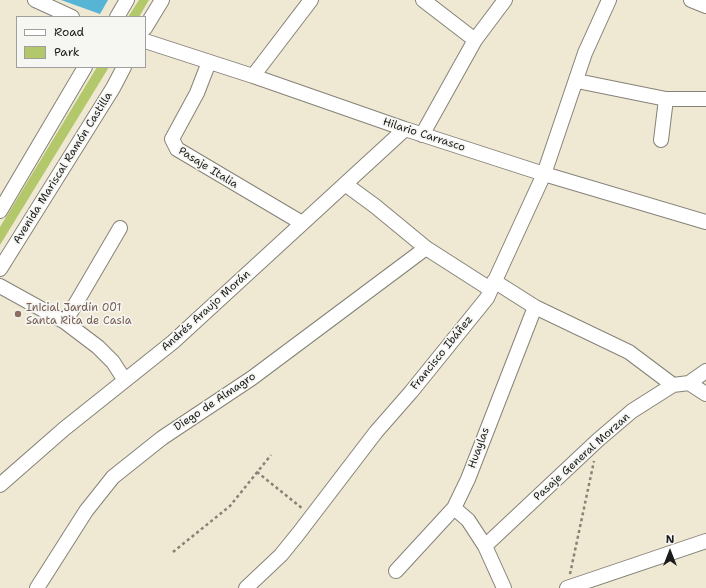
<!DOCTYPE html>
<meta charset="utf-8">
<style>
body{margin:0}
#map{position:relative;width:706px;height:588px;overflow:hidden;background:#efe9d3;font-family:"Shantell Sans",sans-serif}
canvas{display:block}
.legend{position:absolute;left:16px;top:16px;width:130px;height:52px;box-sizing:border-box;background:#f6f6f2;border:1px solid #9f9f9c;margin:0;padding:5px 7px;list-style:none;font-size:12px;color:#1c1c1c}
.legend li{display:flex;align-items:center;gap:8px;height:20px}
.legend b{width:20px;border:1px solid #9f9f9c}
.north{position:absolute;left:650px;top:532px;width:40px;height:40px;-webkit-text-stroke:3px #f6f6f2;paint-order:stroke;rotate:0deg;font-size:11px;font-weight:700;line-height:16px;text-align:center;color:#1c1c1c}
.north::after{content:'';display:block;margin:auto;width:14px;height:18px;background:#1c1c1c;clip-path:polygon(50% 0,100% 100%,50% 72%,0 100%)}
</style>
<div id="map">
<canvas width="706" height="588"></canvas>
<ul class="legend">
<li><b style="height:5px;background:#fff"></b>Road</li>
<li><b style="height:11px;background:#b3c76b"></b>Park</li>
</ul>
<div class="north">N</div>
</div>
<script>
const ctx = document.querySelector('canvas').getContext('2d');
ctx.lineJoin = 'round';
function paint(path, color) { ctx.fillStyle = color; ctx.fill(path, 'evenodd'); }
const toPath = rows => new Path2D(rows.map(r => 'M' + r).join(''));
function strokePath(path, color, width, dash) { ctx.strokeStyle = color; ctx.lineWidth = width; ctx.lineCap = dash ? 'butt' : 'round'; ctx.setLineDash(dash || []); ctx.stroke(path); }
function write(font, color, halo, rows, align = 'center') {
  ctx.font = font + ' "Shantell Sans",sans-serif'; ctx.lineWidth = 3.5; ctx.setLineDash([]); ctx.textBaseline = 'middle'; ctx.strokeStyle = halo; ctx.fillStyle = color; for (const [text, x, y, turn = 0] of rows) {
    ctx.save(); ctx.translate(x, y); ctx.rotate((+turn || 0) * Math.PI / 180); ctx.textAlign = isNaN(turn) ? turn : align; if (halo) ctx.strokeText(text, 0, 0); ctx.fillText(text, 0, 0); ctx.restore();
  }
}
const green = toPath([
 [139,0,149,0,139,17,128,17],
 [97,67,109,67,0,245,0,227]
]);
const water = toPath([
 [61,0,108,0,100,14]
]);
const path = toPath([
 [257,472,303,509],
 [173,552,230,506,271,455],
 [570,574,594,461]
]);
const minor = toPath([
 [35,0,72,17],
 [423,0,475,40],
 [691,0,706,6],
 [117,17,127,0],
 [145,28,162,0],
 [145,41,253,76,405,129,544,174,706,222],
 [209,62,197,93,172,139,177,149,302,223],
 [253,76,311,0],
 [577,81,666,99,706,99],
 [422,135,475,40,505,0],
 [661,140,666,99],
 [345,184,375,206,426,248,490,289],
 [0,211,85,67],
 [0,269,113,88,124,67],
 [494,281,535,307,629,352,673,385],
 [0,286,65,322,98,347,113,362,124,379],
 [65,322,120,228],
 [689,383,706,394],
 [0,485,64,429,173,342,405,129],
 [454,508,468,520,485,546,504,588],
 [485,546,598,440,632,411,673,385,689,383,706,371],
 [396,571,454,508,468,479,535,307],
 [37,588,86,511,113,477,162,438,252,378,426,248],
 [246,588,281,555,298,534,376,432,411,392,487,298,544,174,585,53,609,0],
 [567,588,706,541]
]);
const markers = [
 [18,314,4,"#8d6e63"]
];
const streetNames = [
 ["Hilario Carrasco",424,135,18],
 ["Avenida Mariscal Ramón Castilla",63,168,-58],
 ["Pasaje Italia",208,168,32],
 ["Andrés Araujo Morán",206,311,-42],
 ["Francisco Ibáñez",442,353,-51],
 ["Diego de Almagro",215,402,-34],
 ["Huaylas",479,448,-70],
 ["Pasaje General Morzan",582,457,-42]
];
const educationNames = [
 ["Inicial Jardín 001",26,308],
 ["Santa Rita de Casia",26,321]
];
paint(green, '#b3c76b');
paint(water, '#56b4d4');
strokePath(minor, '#868278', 16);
strokePath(path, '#868278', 2.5, [3, 3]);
strokePath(minor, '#fff', 14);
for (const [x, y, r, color] of markers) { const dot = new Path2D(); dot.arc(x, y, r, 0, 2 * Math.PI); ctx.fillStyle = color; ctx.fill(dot); strokePath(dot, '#f6f6f2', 1.5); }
write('11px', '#1c1c1c', '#f6f6f2', streetNames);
write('11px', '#785e54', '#f6f6f2', educationNames, 'left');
</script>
